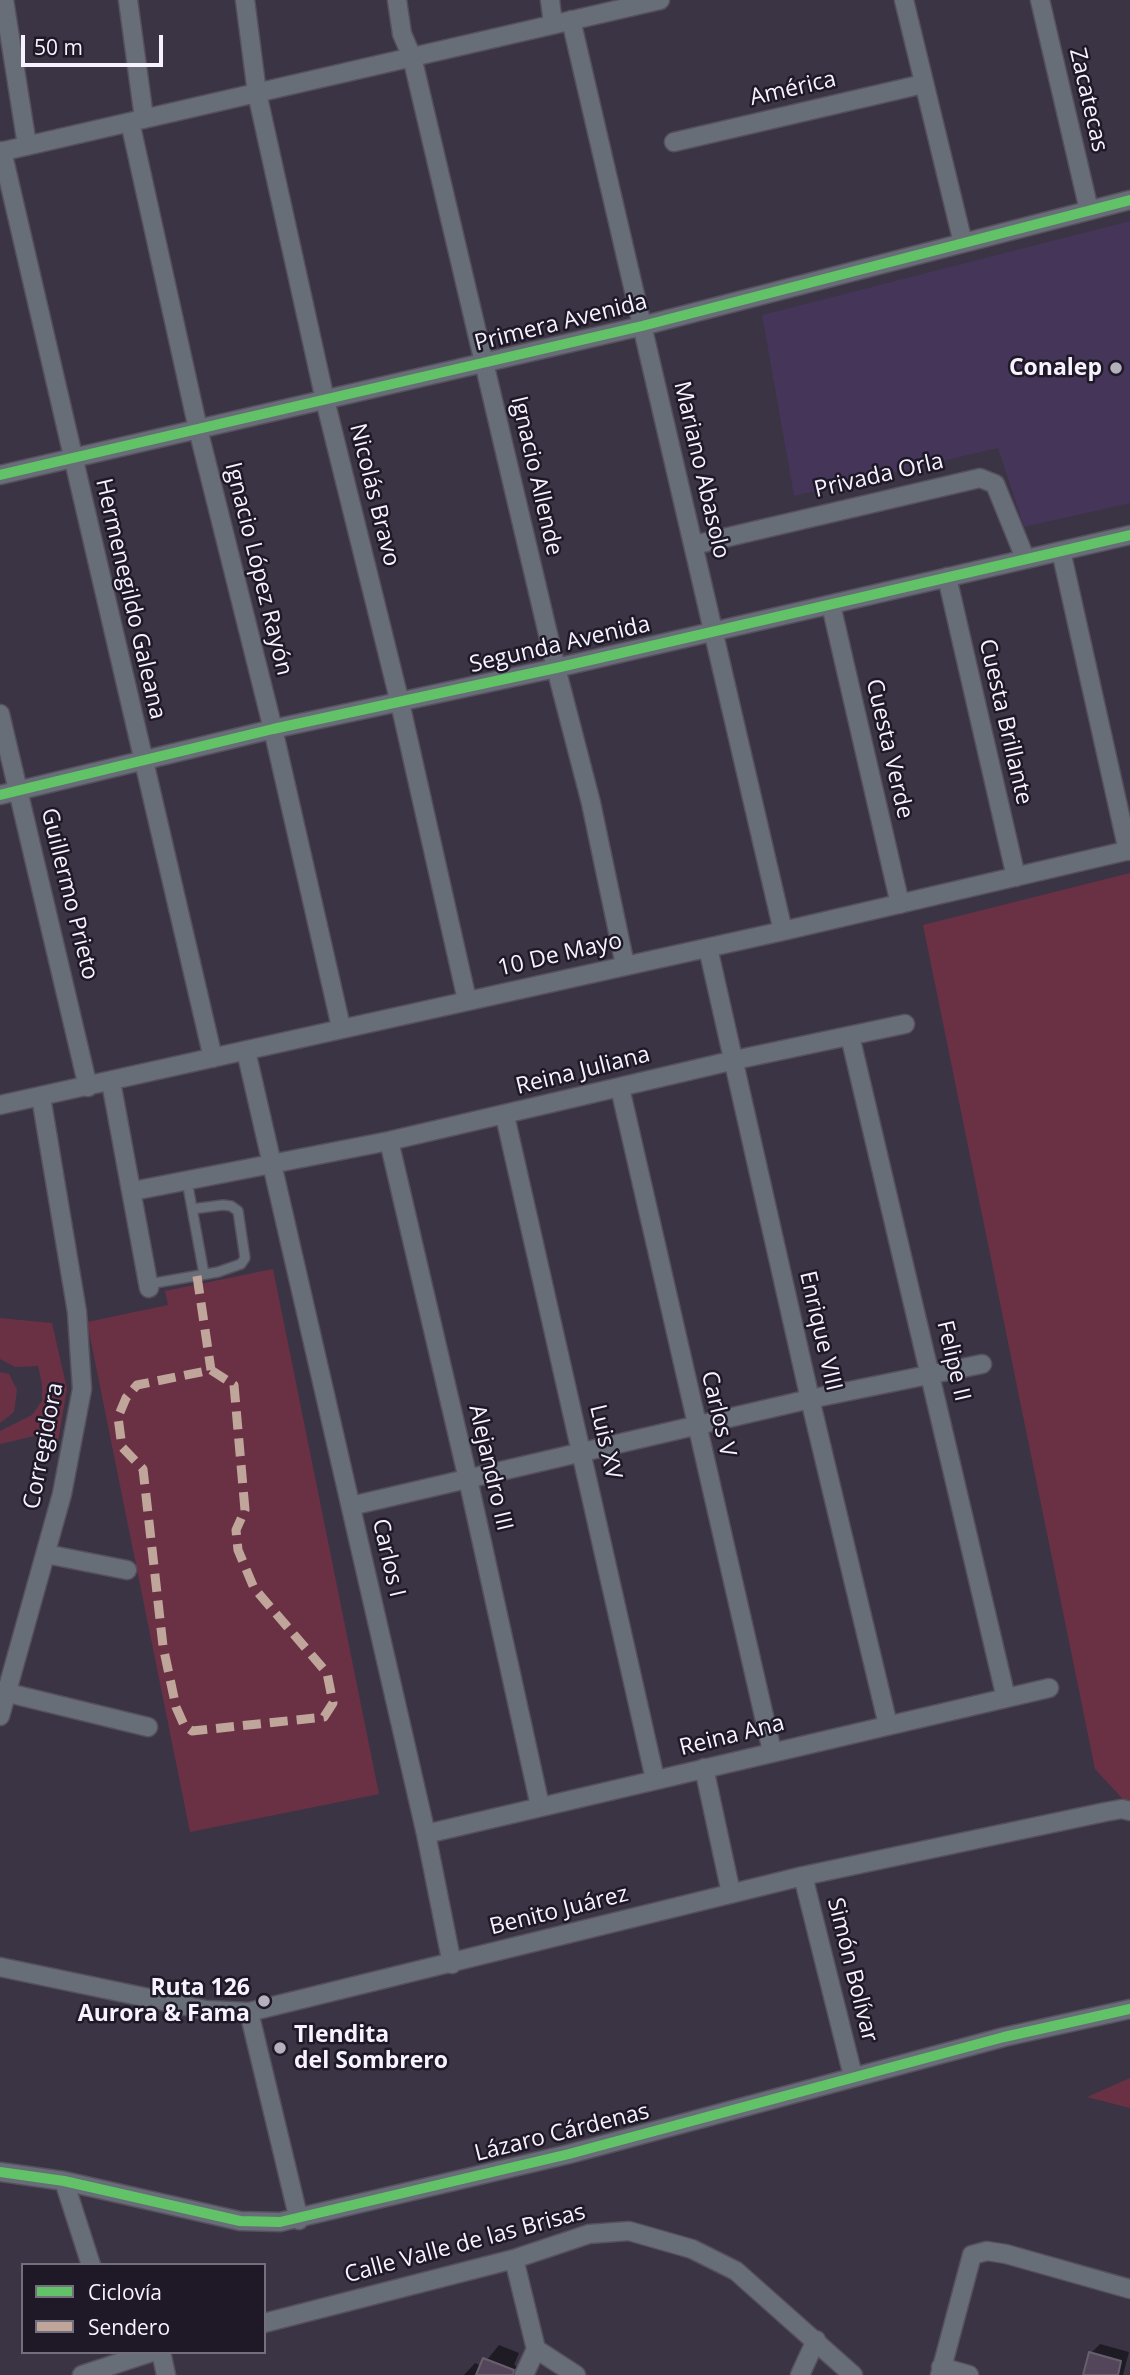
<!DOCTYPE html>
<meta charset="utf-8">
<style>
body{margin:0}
#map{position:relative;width:1130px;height:2375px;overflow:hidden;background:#3b3445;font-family:"Open Sans",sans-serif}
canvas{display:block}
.legend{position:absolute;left:21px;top:2263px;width:245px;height:91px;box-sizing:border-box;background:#1e1827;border:2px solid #746f7d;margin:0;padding:9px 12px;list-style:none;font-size:21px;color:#f6f2ff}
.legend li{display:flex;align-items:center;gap:14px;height:35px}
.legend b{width:35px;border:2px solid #746f7d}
.scale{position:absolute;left:21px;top:35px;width:142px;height:32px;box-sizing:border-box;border:4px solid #f6f2ff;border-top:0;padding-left:9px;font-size:21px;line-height:24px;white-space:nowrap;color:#f6f2ff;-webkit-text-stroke:5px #1e1827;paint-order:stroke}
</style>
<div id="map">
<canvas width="1130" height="2375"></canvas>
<ul class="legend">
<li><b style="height:9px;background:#61c268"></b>Ciclovía</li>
<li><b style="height:9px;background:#c0a59a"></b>Sendero</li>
</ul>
<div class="scale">50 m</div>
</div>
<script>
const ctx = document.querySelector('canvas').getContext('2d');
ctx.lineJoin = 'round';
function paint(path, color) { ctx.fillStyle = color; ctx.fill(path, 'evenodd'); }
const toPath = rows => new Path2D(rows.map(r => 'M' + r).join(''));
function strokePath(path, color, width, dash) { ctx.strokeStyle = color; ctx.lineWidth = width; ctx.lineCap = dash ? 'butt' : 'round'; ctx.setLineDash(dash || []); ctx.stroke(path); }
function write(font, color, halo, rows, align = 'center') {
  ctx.font = font + ' "Open Sans",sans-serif'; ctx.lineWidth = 5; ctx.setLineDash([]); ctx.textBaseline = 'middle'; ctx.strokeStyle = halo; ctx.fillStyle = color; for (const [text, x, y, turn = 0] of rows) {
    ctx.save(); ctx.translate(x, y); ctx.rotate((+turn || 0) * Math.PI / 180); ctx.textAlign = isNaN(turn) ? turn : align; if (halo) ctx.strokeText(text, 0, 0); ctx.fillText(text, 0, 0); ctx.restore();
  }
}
const built = toPath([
 [1130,221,1130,503,1024,527,998,448,794,496,762,315]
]);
const green = toPath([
 [1130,873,1130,1807,1095,1769,923,925],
 [273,1269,379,1794,190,1832,87,1322,168,1305,165,1291],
 [0,1318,52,1323,67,1389,58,1441,34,1436,0,1444,0,1431,32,1415,42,1401,42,1384,38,1366,15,1367,0,1359],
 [0,1372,9,1374,17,1390,14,1412,0,1423],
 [1130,2078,1130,2108,1087,2097]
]);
const shadow = toPath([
 [1100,2344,1129,2352,1123,2375,1085,2375,1091,2353],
 [499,2345,519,2353,514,2365,524,2369,522,2375,464,2375,475,2363,482,2366]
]);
const building = toPath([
 [1089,2352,1121,2361,1118,2375,1083,2375,1089,2352],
 [483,2358,514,2370,513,2375,476,2375,483,2358]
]);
const service = toPath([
 [187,1181,204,1274],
 [149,1284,218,1272,241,1264,245,1258,238,1211,231,1206,223,1205,192,1209]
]);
const minor = toPath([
 [4,0,27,145],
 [128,0,144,118],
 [245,0,257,93,325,400,400,703,467,1000],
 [397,0,402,34,412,57,556,668,591,803,625,965],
 [550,0,553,24],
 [904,0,963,243],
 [1040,0,1089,210],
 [571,20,783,931],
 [130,122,198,429,273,729,341,1027],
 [674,142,923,84],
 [2,151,213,1058],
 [0,152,660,0],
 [0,475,642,326,1130,200],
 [694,545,980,478,995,484,1025,558],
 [1061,551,1128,851],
 [947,577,1016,877],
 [831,605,900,904],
 [0,714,88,1087],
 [0,795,273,729,556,668,1130,535],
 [708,948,810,1399,888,1725],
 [850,1036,1006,1698],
 [246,1051,426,1834,452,1964],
 [111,1082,149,1288],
 [620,1088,772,1751],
 [0,1105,783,931,1130,850],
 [505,1116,655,1779],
 [389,1141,468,1479,540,1806],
 [133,1191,389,1141,735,1060,905,1024],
 [351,1506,810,1399,982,1364],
 [46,1554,127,1570],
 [0,1691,148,1727],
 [0,1716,62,1494,82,1389,77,1312,41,1097],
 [704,1768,731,1893],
 [426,1834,1049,1688],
 [803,1876,853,2076],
 [0,1967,206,2010,249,2012,803,1876,1105,1812,1122,1809,1130,1811],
 [249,2012,299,2220],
 [0,2172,64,2181,240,2221,280,2222,569,2154,1004,2037,1130,2009],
 [64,2181,91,2265],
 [514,2259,536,2349,524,2375],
 [264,2323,514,2259,589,2234,629,2231,692,2249,736,2271,853,2375],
 [536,2349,576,2375],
 [161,2352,166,2375],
 [941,2367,969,2375],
 [82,2375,152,2352],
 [800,2375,816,2340],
 [940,2375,972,2255,987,2251,1006,2254,1130,2289]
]);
const quiet = toPath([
 [197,1276,211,1370],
 [211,1370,234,1385,245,1510,236,1530,238,1550,254,1588,327,1673,333,1703,324,1717,192,1731,184,1725,176,1707,163,1646,143,1469,122,1447,118,1417,126,1398,137,1385,211,1370]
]);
const cycleway = toPath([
 [0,475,642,326,1130,200],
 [0,795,273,729,556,668,1130,535],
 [0,2172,64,2181,240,2221,280,2222,569,2154,1004,2037,1130,2009]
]);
const markers = [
 [1116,368,7,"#b5b0be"],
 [264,2001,7,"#b5b0be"],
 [280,2048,7,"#b5b0be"]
];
const streetNames = [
 ["América",793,89,-13],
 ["Zacatecas",1088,100,77],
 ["Primera Avenida",561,323,-14],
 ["Mariano Abasolo",701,470,77],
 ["Ignacio Allende",536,476,77],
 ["Privada Orla",879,476,-13],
 ["Nicolás Bravo",374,495,76],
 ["Ignacio López Rayón",258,569,76],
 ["Hermenegildo Galeana",130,599,77],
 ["Segunda Avenida",560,645,-13],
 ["Cuesta Brillante",1005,722,77],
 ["Cuesta Verde",889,749,77],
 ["Guillermo Prieto",69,894,76],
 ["10 De Mayo",560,955,-13],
 ["Reina Juliana",583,1071,-14],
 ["Enrique VIII",820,1331,77],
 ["Felipe II",953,1361,77],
 ["Carlos V",718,1414,77],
 ["Luis XV",605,1442,77],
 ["Corregidora",44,1446,-79],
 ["Alejandro III",490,1468,77],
 ["Carlos I",388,1558,77],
 ["Reina Ana",732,1736,-14],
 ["Benito Juárez",559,1911,-14],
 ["Simón Bolívar",852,1970,76],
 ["Lázaro Cárdenas",562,2133,-14],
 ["Calle Valle de las Brisas",465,2244,-15]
];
const poiNames = [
 ["Conalep",1102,368],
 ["Ruta 126",250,1988],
 ["Aurora & Fama",250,2014],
 ["TIendita",294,2035,"left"],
 ["del Sombrero",294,2061,"left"]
];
paint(built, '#443559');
paint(green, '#6a3144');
paint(shadow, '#0007');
paint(building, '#54465a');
strokePath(building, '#685f6d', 2);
strokePath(service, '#56505d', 12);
strokePath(minor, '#56505d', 21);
strokePath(service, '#686e78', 9);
strokePath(minor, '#686e78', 18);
strokePath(quiet, '#c0a59a', 9, [18, 9]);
strokePath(cycleway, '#61c268', 10);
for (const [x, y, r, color] of markers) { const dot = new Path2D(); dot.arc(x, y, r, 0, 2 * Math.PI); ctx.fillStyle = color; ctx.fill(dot); strokePath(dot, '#1e1827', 2.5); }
write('23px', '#f6f2ff', '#1e1827', streetNames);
write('bold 23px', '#f6f2ff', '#1e1827', poiNames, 'right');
</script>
